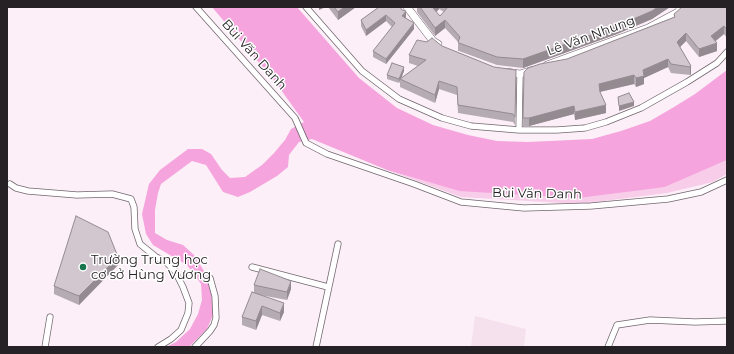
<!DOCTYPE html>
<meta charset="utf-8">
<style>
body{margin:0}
#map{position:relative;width:734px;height:354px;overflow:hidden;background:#fceff7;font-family:Montserrat,sans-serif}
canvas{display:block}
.frame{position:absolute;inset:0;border:8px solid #262124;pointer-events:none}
</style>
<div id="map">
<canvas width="734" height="354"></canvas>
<div class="frame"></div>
</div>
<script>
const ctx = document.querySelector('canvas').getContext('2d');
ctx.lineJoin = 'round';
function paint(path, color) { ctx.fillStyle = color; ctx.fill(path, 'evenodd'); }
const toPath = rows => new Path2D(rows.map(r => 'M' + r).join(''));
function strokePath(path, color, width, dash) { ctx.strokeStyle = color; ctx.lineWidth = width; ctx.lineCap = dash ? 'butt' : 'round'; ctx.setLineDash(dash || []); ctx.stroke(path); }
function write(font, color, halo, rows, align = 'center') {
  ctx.font = font + ' Montserrat,sans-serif'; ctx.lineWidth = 3; ctx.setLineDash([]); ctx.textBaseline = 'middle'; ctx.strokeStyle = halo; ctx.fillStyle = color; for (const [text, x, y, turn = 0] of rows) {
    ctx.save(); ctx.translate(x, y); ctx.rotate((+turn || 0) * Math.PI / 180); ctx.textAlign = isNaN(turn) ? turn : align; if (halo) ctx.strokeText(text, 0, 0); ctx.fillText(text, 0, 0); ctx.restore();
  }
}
const built = toPath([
 [475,316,526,329,524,347,471,347]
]);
const green = toPath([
 [727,160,727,174,713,182,667,193,580,204,461,197,387,170,459,191,665,187]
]);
const water = toPath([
 [212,7,297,7,359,78,397,108,433,125,468,135,497,141,528,142,592,139,621,131,650,121,674,107,695,94,727,70,727,160,665,187,578,198,459,191,387,170,312,139,299,142,289,155,288,167,277,176,250,192,238,197,223,192,206,165,192,161,161,184,158,193,155,210,155,233,167,240,183,245,194,255,204,271,209,283,212,300,213,315,207,329,189,347,166,347,176,342,190,329,198,314,202,300,201,284,187,265,153,245,146,234,142,214,149,184,160,170,188,149,202,149,211,154,222,170,230,178,245,177,262,165,274,153,285,140,291,129,304,122,276,83]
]);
const minor = toPath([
 [196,7,295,118,306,143,327,154,414,184,461,202,524,208,591,206,668,199,701,192,727,180],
 [306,7,362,71,399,99,442,118,471,126,519,130,557,130,585,128,606,122,641,108,687,82,717,63,727,52],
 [519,130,520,74],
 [10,184,16,188,28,191,77,195,112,194,131,199,134,207,135,229,140,244,156,257,166,262,175,271,183,287,189,303,188,313,181,330,171,339,158,347],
 [252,267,328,287],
 [45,347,50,317],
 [195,347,210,331,214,325,216,318,215,296,210,278],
 [316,347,338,244],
 [608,347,617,325,650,320,695,322,727,321]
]);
const tertiary = toPath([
 [407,7,433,41,438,44],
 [547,65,648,28,678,12,682,7],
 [506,72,520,74,533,70]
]);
const wall = toPath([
 [328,7,356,7,338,20],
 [379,7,406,17,406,18,414,29,386,64,373,57,373,51,392,27,386,21,366,36,361,26,361,20],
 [417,7,670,7,652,19,617,34,523,68,497,65,459,51,458,51,458,42,445,28,435,36,417,12],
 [439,9,444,12,440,16,436,12],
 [727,7,727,38,724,34,715,41,717,51,699,57,686,41,680,47,691,66,691,74,690,75,671,73,668,67,644,78,644,84,636,87,634,84,600,92,606,113,575,120,574,114,529,126,523,126,524,72,567,59,674,17,674,14],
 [442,46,494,67,516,70,515,125,513,122,458,113,457,95,439,89,435,103,400,87,400,81,399,83,387,79,387,75,404,71,401,78,418,66,409,63,409,55],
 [118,265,79,305,54,294,54,286],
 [254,285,291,289,287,300,260,295,284,312,280,321,262,315,256,330,242,325,242,317,254,292]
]);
const shadedWall = toPath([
 [319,7,326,7,319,10],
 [344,7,356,7,338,20,338,12],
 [433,7,439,7,439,9,433,16],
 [658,7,670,7,652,19,617,34,523,68,523,59],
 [406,11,406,17,402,22,402,16],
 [386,15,386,21,366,36,366,30],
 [445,20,445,28,435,36,435,28],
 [414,23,414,29,386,64,386,59],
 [724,26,724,34,711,45,711,36],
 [686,33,686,41,677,50,677,42],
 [717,43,717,51,699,57,699,49],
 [668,59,668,67,644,78,644,84,636,87,636,78,643,70],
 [691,66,691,74,690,75,690,67],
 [404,67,404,71,401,79,400,79,399,83,399,79],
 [634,75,634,84,599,92,599,84],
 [439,81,439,89,435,103,435,95],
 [634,102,634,106,619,111,619,106],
 [606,105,606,113,575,120,575,112],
 [574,106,574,114,529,126,529,118],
 [118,257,118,265,79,305,79,296],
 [291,281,291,289,287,300,287,292],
 [284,303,284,312,280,321,280,313],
 [262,306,262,315,256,330,256,321]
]);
const building = toPath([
 [334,7,344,7,338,12,334,7],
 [379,7,400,7,402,10,406,11,402,16,414,23,386,59,373,51,395,23,386,15,366,30,361,20,379,7],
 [420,7,433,7,433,8,440,16,448,7,658,7,652,11,617,26,523,59,497,57,459,43,458,42,460,37,445,20,435,28,420,7],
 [682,7,727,7,727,30,724,26,711,36,717,43,699,49,686,33,677,42,691,66,690,67,671,64,668,59,643,70,644,76,636,78,634,75,599,84,600,92,606,105,575,112,574,106,529,118,523,118,524,72,528,68,540,64,567,59,675,17,674,14,682,7],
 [432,38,442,46,494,67,516,70,515,117,513,114,458,105,457,87,439,81,435,95,400,79,426,60,409,55,417,40,427,42,432,38],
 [392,63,404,67,399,79,387,75,392,63],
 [629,93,634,102,619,106,618,97,629,93],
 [76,216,108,232,118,257,79,296,54,286,76,216],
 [260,269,291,281,287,292,254,285,260,269],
 [252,292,284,303,280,313,262,306,256,321,242,317,252,292]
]);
const markers = [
 [83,267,4,"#17764d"]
];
const streetNames = [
 ["Lê Văn Nhung",591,36,-20],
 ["Bùi Văn Danh",254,55,48],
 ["Bùi Văn Danh",537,194,1]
];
const poiNames = [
 ["Trường Trung học",91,260],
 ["cơ sở Hùng Vương",91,275]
];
paint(built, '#f4e1ed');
paint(green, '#f7cde9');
paint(water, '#f6a4dd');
strokePath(minor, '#71666d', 7);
strokePath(tertiary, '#71666d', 8);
strokePath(minor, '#fff', 5.5);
strokePath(tertiary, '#fff', 7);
paint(wall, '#b5abb2');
paint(shadedWall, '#948b91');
paint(building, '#d3c7cf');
strokePath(building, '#948b91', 1);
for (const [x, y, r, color] of markers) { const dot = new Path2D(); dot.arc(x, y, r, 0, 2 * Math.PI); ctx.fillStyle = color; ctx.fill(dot); strokePath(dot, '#fff', 1.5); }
write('13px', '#262124', '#fff', streetNames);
write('13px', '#262124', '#fff', poiNames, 'left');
</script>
